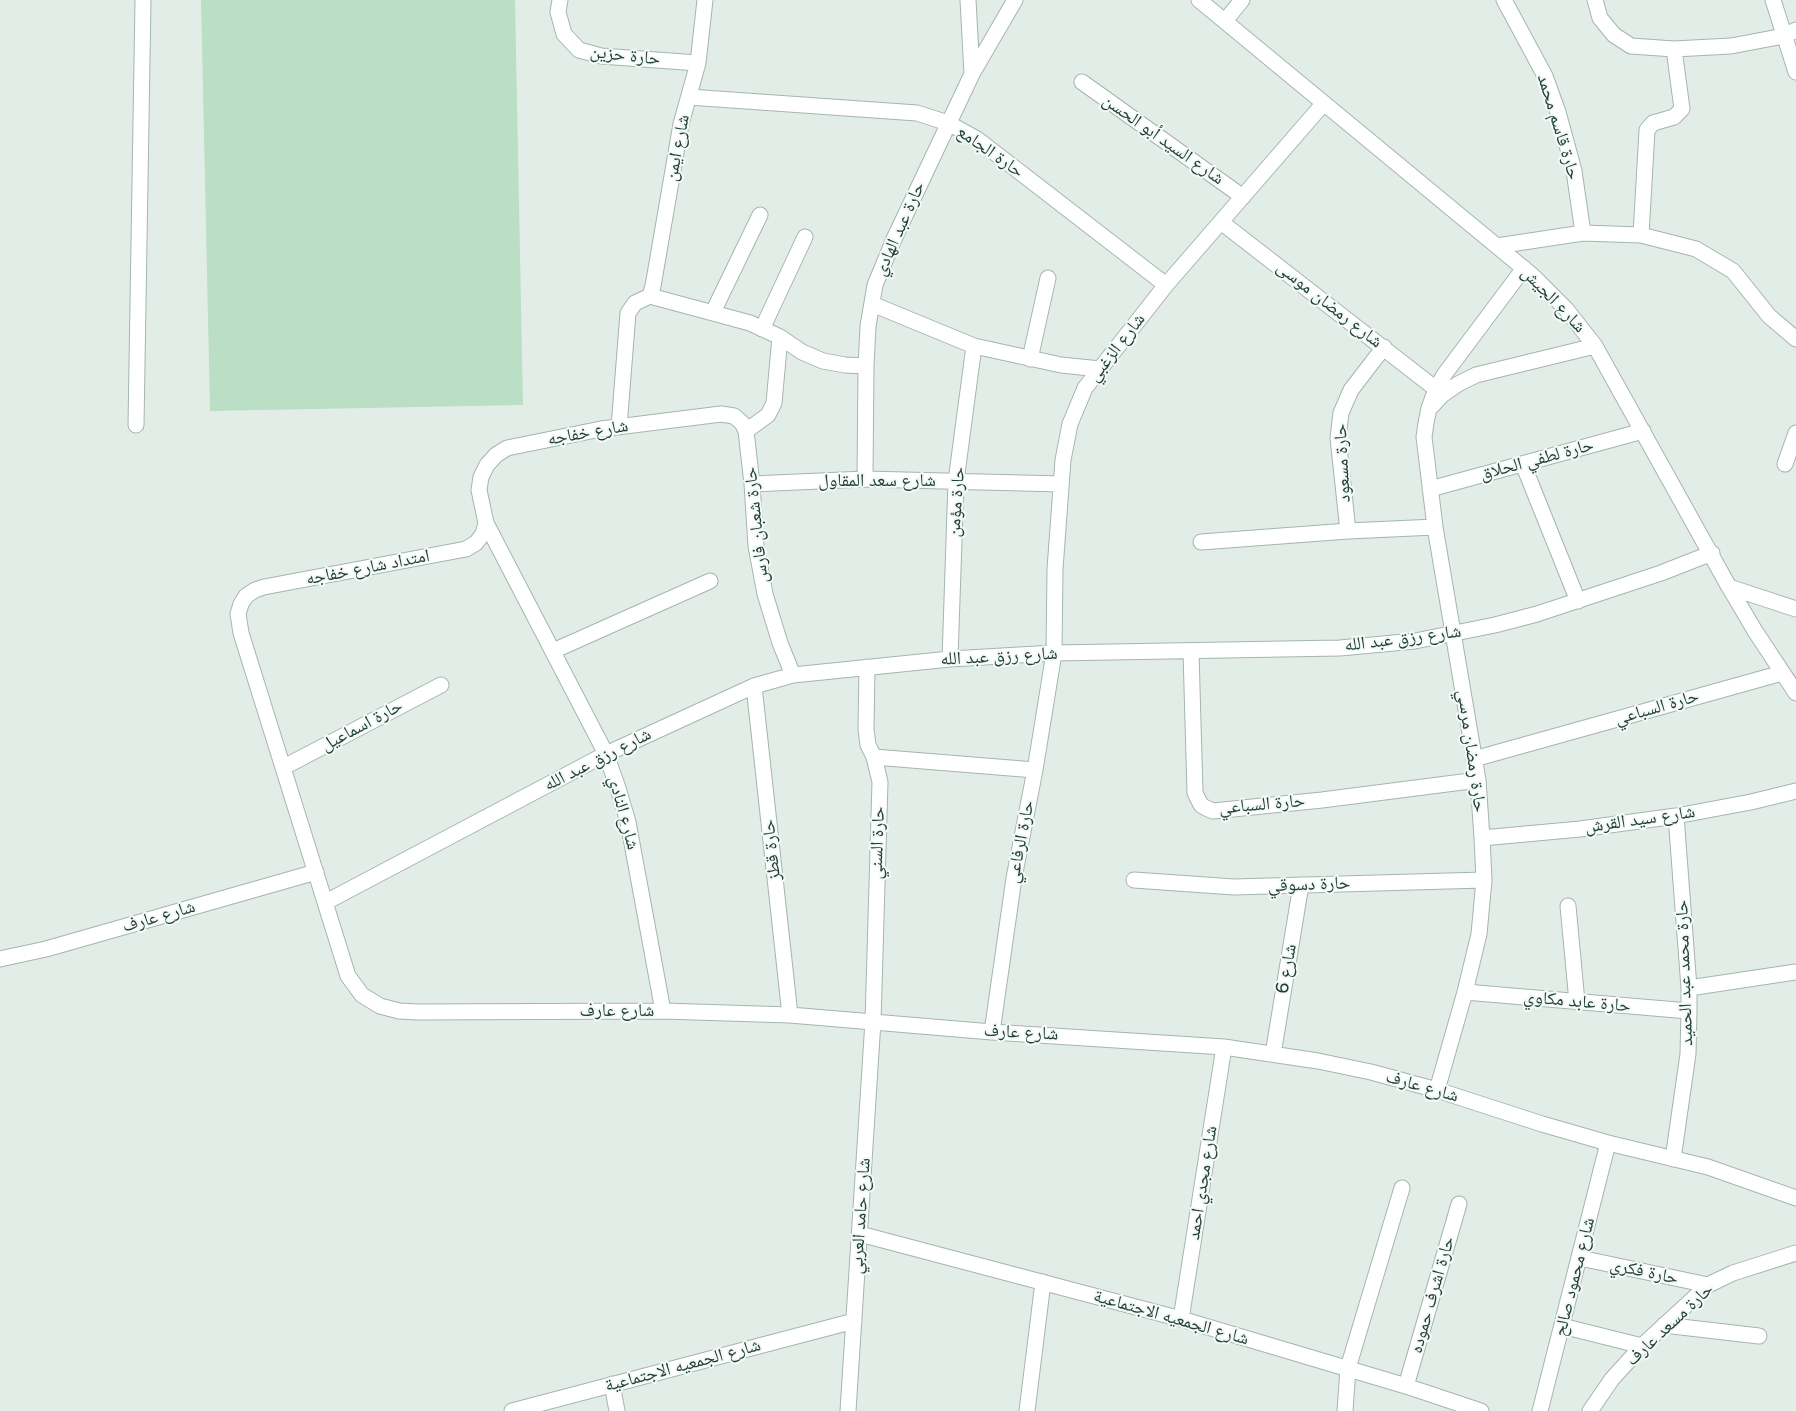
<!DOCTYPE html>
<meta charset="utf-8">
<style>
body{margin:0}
canvas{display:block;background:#e3ede8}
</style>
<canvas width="1796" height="1411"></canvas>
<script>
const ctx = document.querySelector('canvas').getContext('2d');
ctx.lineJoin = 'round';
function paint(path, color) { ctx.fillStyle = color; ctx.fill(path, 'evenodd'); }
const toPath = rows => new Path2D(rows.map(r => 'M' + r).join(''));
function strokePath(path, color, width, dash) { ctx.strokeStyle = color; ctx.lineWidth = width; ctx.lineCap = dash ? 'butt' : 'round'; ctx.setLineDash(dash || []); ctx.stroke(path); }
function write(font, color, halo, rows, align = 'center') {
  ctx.font = font + ' "Varela Round","Noto Naskh Arabic",sans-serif'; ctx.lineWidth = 4; ctx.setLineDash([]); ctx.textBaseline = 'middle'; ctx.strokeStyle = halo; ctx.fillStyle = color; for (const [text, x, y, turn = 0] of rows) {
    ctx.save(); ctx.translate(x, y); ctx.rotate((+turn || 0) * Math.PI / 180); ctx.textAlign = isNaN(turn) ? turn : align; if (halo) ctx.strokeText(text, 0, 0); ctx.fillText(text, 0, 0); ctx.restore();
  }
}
const green = toPath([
 [201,0,515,0,523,405,210,411]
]);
const minor = toPath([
 [560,0,558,12,564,34,579,50,601,56,698,63],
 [968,0,972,74],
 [1199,0,1533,276,1566,309,1595,346,1729,587,1755,631,1796,693],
 [1504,0,1545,76,1558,112,1574,171,1583,233],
 [1595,0,1600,18,1614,35,1631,46,1674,49,1731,46,1784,36,1796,30],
 [1773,0,1796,72],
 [1225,21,1242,0],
 [1082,82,1243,197],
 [689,97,917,113,948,123,977,139,1166,285],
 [1221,222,1436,389],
 [1641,235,1647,130,1653,123,1674,117,1682,109,1674,49],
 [1497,246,1583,233,1641,235,1696,249,1733,271,1769,316,1796,339],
 [650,296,750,323,780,337,802,352,823,361,845,365,866,366],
 [872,304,974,346,1061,365,1100,369],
 [713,312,760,215],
 [762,329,805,237],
 [1030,359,1048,278],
 [1432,406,1442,395,1458,384,1476,375,1595,346],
 [136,425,143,0],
 [619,427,628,313,635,303,650,296,653,286,681,124,698,63,705,0],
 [746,431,768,415,774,403,780,337],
 [1523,464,1578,601],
 [1785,464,1796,433],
 [865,479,866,366,868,326,875,285,894,239,972,74,1015,0],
 [752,484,865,479,1061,484],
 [1430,489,1643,431],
 [486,523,483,534,476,543,466,549,264,587,255,590,246,596,241,604,238,614,241,633,348,976,362,995,380,1006,399,1011,418,1012,663,1011,790,1015,992,1032,1224,1047,1318,1061,1371,1072,1437,1090,1542,1124,1608,1143,1708,1167,1796,1198],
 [1348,531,1338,438,1341,413,1351,390,1384,347],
 [1201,542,1348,531,1435,527],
 [1729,587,1796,609],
 [553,651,710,581],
 [1191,652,1195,793,1201,805,1206,808,1213,811,1322,800,1478,780],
 [950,659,956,481,974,346],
 [754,686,790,1015],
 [874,757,1035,770],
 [1474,759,1782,673],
 [284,767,441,685],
 [1482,838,1580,829,1676,816,1751,802,1796,791],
 [1134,880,1234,887,1484,880],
 [326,902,606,754,754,686,793,675,950,659,1054,653,1340,648,1415,641,1495,625,1537,614,1661,573,1712,553],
 [1568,906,1577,1002],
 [0,959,46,949,316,872],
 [1689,988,1796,972],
 [1465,992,1689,1011],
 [663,1011,628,822,617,785,606,754,486,523,479,490,481,477,487,465,496,455,507,448,601,429,721,414,734,416,742,423,746,431,752,484,756,546,765,594,780,643,793,675],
 [992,1032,1014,878,1035,770,1054,653,1055,569,1063,460,1070,424,1085,388,1166,285,1324,103],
 [1273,1054,1301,885],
 [1437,1090,1465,992,1479,934,1484,880,1482,838,1478,780,1435,527,1424,437,1426,423,1429,408,1436,389,1444,375,1524,268],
 [1673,1159,1688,1054,1689,1011,1689,988,1676,816],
 [860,1234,1181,1319,1406,1386,1481,1411],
 [1580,1258,1708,1285],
 [1181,1319,1224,1047],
 [1664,1325,1759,1336],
 [1562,1326,1642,1346],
 [612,1384,617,1411],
 [1406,1386,1459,1204],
 [512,1411,854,1321],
 [848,1411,873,1021,880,782,874,757,868,745,866,729,867,667],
 [1027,1411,1043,1282],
 [1345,1411,1348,1368,1402,1188],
 [1540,1411,1608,1143],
 [1590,1411,1612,1379,1642,1346,1708,1285,1733,1273,1796,1253]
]);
const streetNames = [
 ["حارة حزين",625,56,6],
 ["حارة قاسم محمد",1558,127,73],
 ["شارع السيد أبو الحسن",1163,140,35],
 ["شارع ايمن",678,148,-79],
 ["حارة الجامع",990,152,35],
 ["حارة عبد الهادي",900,229,-66],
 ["شارع الجيش",1553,300,46],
 ["شارع رمضان موسى",1329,305,38],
 ["شارع الزغبي",1117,348,-52],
 ["شارع خفاجه",588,433,-10],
 ["حارة لطفي الحلاق",1537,460,-15],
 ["حارة مسعود",1343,463,-93],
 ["شارع سعد المقاول",877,481],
 ["حارة مؤمن",957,502,-86],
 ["حارة شعبان فارس",757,525,-96],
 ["امتداد شارع خفاجه",368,568,-11],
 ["شارع رزق عبد الله",1403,639,-7],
 ["شارع رزق عبد الله",999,657,-3],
 ["حارة السباعي",1657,708,-16],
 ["حارة اسماعيل",362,726,-28],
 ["حارة رمضان مرسي",1471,751,82],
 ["شارع رزق عبد الله",598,760,-27],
 ["حارة السباعي",1262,805,-5],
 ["شارع النادي",623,813,75],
 ["شارع سيد القرش",1640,820,-8],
 ["حارة الرفاعي",1021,842,-79],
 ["حارة السني",878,843,-88],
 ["حارة قطز",772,850,-96],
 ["حارة دسوقي",1309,885,-2],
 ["شارع عارف",159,917,-16],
 ["شارع 6",1287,969,-80],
 ["حارة محمد عبد الحميد",1685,973,-92],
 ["حارة عابد مكاوي",1577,1002,5],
 ["شارع عارف",617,1011],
 ["شارع عارف",1021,1033,3],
 ["شارع عارف",1422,1087,16],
 ["شارع مجدي احمد",1203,1183,-81],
 ["شارع حامد العربي",861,1216,-86],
 ["حارة فكري",1644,1272,12],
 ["شارع محمود صالح",1575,1277,-76],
 ["حارة اشرف حموده",1433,1295,-74],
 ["شارع الجمعيه الاجتماعية",1171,1318,16],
 ["حارة مسعد عارف",1670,1325,-43],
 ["شارع الجمعيه الاجتماعية",683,1366,-15]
];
paint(green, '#bbdfc4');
strokePath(minor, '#a5b5af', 17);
strokePath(minor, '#fff', 15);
write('18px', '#223f36', '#f3f9f6', streetNames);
</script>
